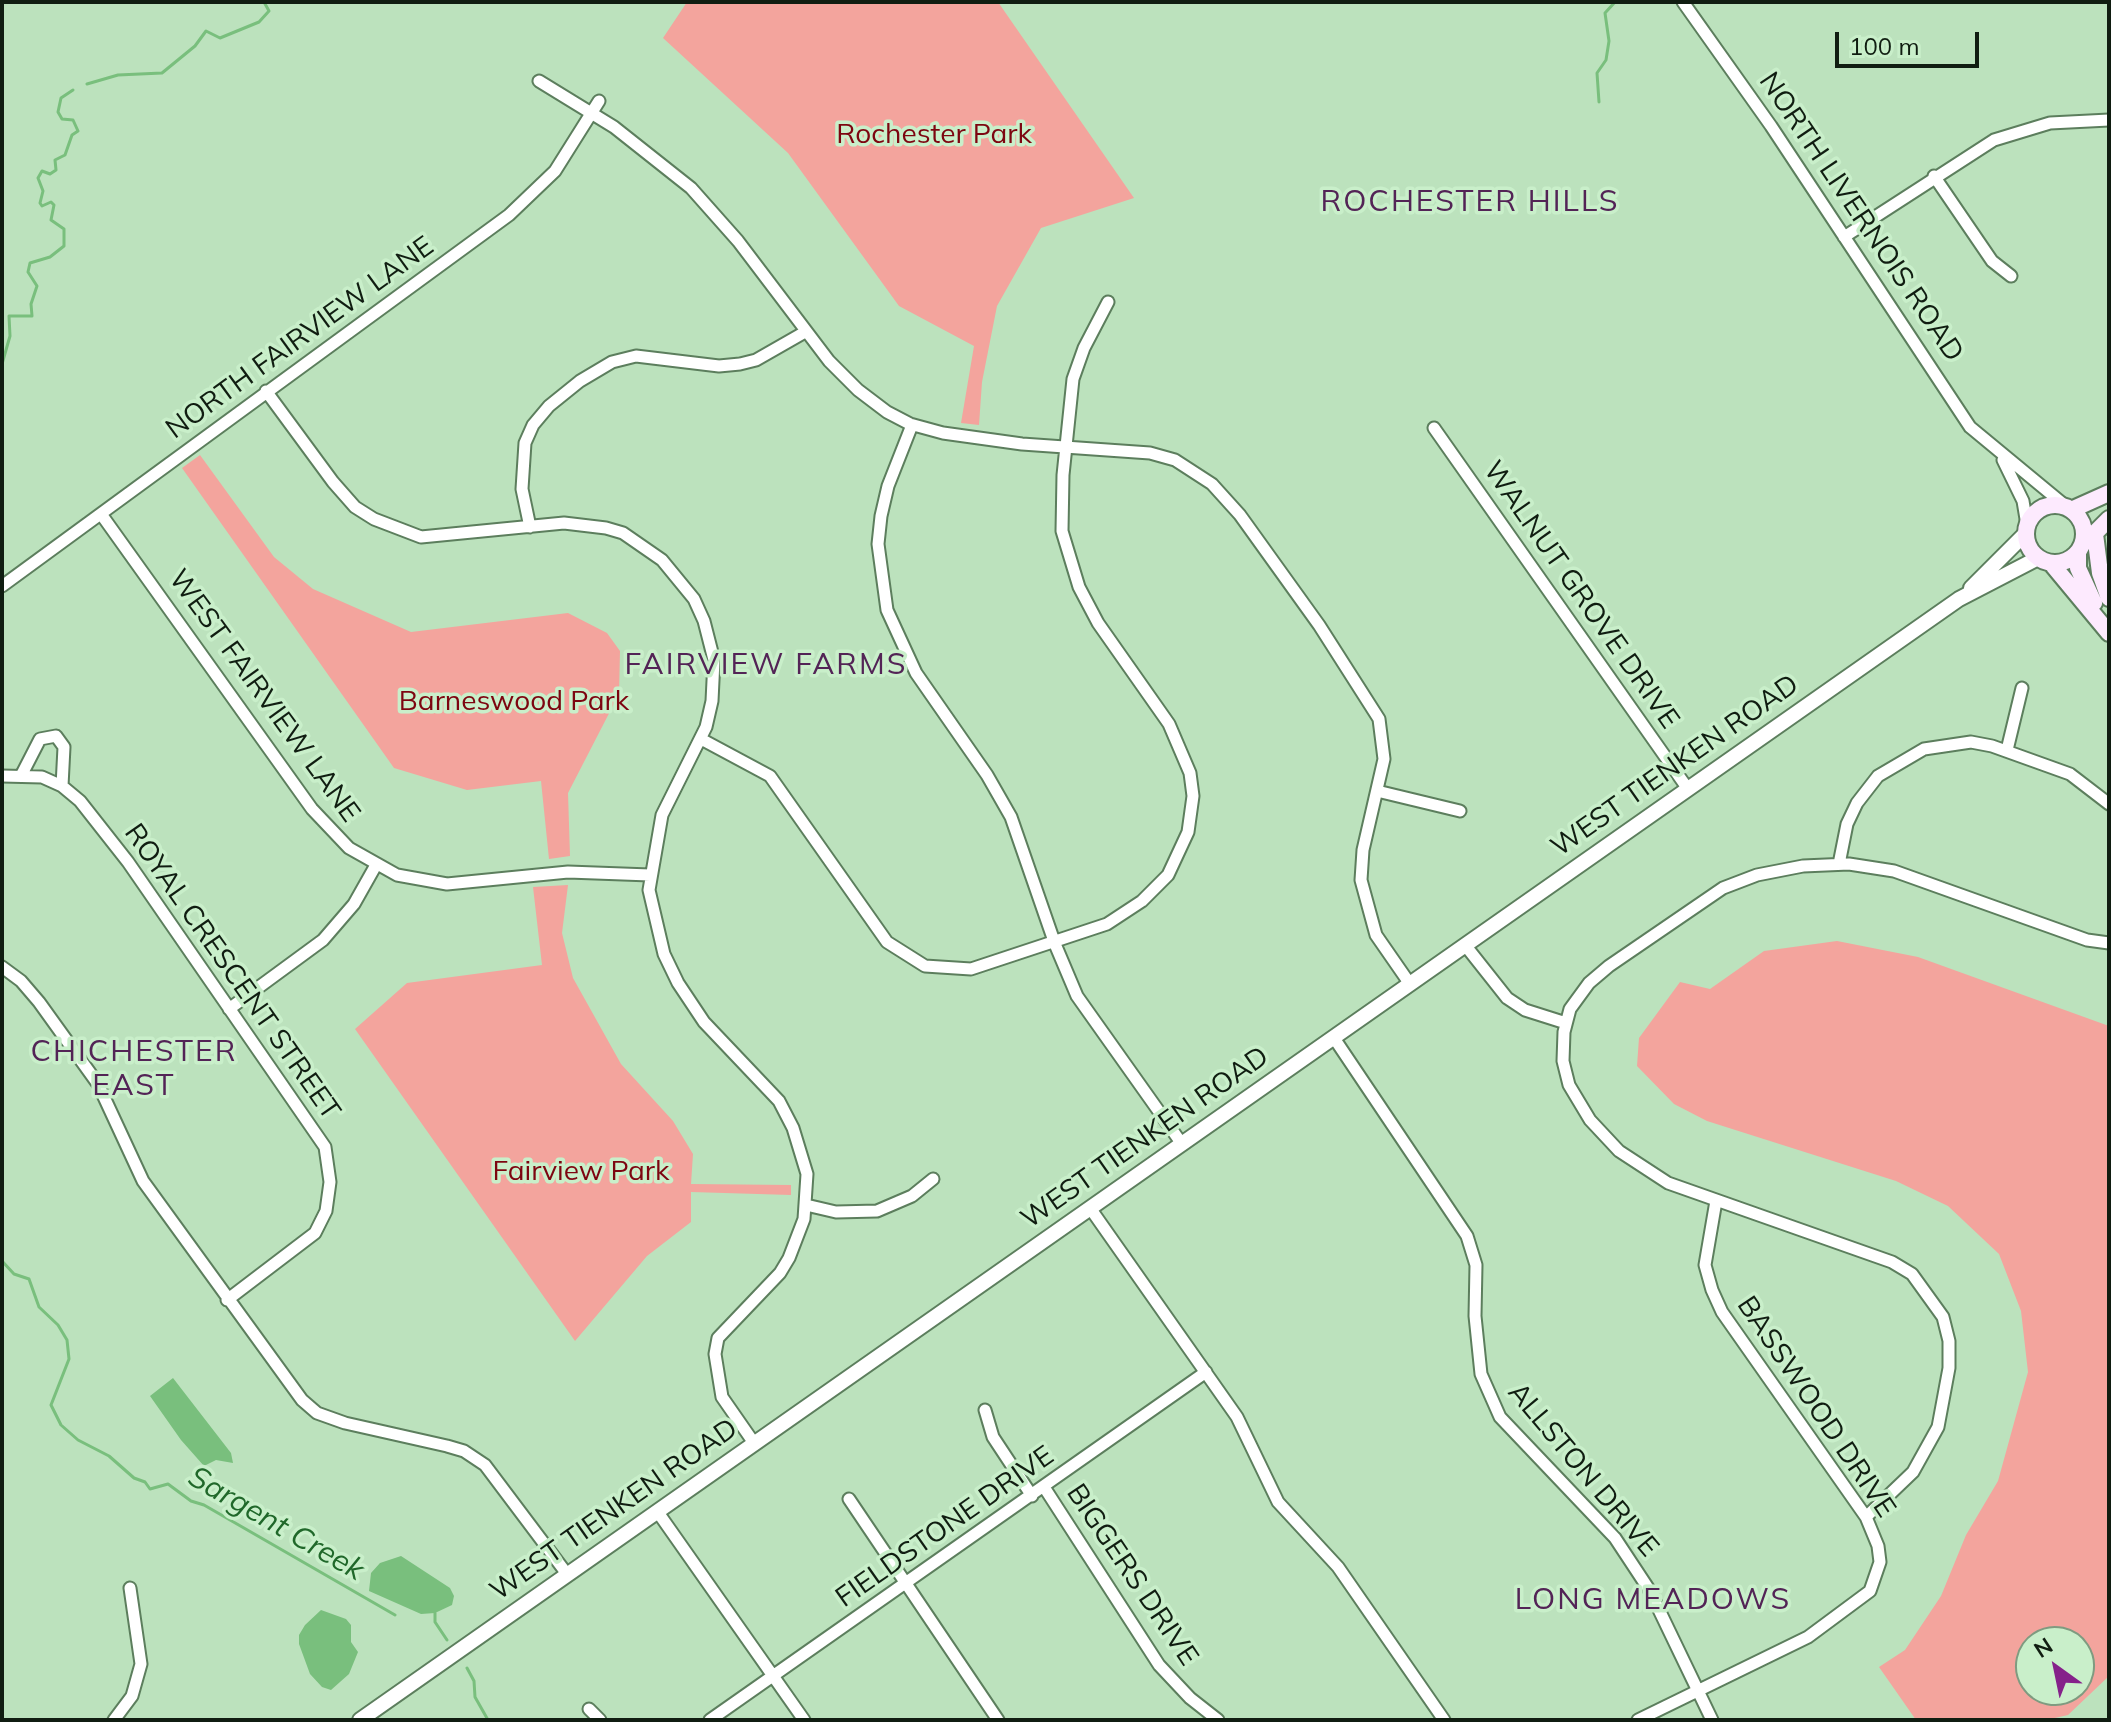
<!DOCTYPE html>
<style>
body{margin:0}
#map{position:relative;width:2111px;height:1722px;overflow:hidden;background:#bce2bd;font-family:Mulish,sans-serif}
canvas{display:block}
.frame{position:absolute;inset:0;border:4px solid #101d11;pointer-events:none}
.north{position:absolute;left:2015px;top:1626px;width:80px;height:80px;box-sizing:border-box;background:#c9efca;border:2px solid #7f9b80;border-radius:50%;rotate:327deg;font-size:22px;font-weight:700;line-height:32px;text-align:center;color:#101d11}
.north::after{content:'';display:block;margin:auto;width:28px;height:36px;background:#85218a;clip-path:polygon(50% 0,100% 100%,50% 72%,0 100%)}
.scale{position:absolute;left:1835px;top:32px;width:144px;height:36px;box-sizing:border-box;border:4px solid #101d11;border-top:0;padding-left:10px;font-size:24px;line-height:28px;white-space:nowrap;color:#101d11;-webkit-text-stroke:6px #c9efca;paint-order:stroke}
</style>
<div id="map">
<canvas width="2111" height="1722"></canvas>
<div class="frame"></div>
<div class="north">N</div>
<div class="scale">100 m</div>
</div>
<script>
const ctx = document.querySelector('canvas').getContext('2d');
ctx.lineJoin = 'round';
function paint(path, color) { ctx.fillStyle = color; ctx.fill(path, 'evenodd'); }
const toPath = rows => new Path2D(rows.map(r => 'M' + r).join(''));
function strokePath(path, color, width, dash) { ctx.strokeStyle = color; ctx.lineWidth = width; ctx.lineCap = dash ? 'butt' : 'round'; ctx.setLineDash(dash || []); ctx.stroke(path); }
function write(font, color, halo, rows, align = 'center') {
  ctx.font = font + ' Mulish,sans-serif'; ctx.lineWidth = 7; ctx.setLineDash([]); ctx.textBaseline = 'middle'; ctx.strokeStyle = halo; ctx.fillStyle = color; for (const [text, x, y, turn = 0] of rows) {
    ctx.save(); ctx.translate(x, y); ctx.rotate((+turn || 0) * Math.PI / 180); ctx.textAlign = isNaN(turn) ? turn : align; if (halo) ctx.strokeText(text, 0, 0); ctx.fillText(text, 0, 0); ctx.restore();
  }
}
const green = toPath([
 [687,2,998,2,1134,198,1041,228,997,306,982,382,979,425,961,423,974,346,899,306,788,153,663,38],
 [200,455,274,557,313,589,411,632,568,613,607,633,620,651,619,694,568,793,570,856,549,859,541,781,467,790,394,768,182,468],
 [568,885,562,933,573,978,621,1064,673,1121,693,1154,691,1184,791,1185,791,1195,691,1192,691,1222,647,1256,575,1341,355,1029,407,983,542,965,533,887],
 [1837,941,1918,957,2109,1026,2109,1676,2068,1715,2046,1720,1916,1720,1879,1667,1905,1650,1941,1596,1966,1535,1998,1481,2028,1372,2021,1311,1999,1254,1948,1206,1896,1181,1707,1121,1674,1104,1637,1066,1639,1038,1680,982,1710,989,1764,951],
 [2031,1642,2079,1642,2079,1690,2031,1690]
]);
const water = toPath([
 [173,1378,231,1453,233,1463,216,1460,204,1466,181,1440,150,1396],
 [401,1556,450,1588,454,1596,452,1605,435,1613,421,1614,369,1591,371,1573,380,1563],
 [321,1610,346,1619,351,1625,351,1642,358,1652,349,1674,331,1690,322,1687,310,1674,299,1644,299,1635,305,1625]
]);
const stream = toPath([
 [87,84,118,75,162,73,195,46,206,31,220,38,259,22,269,11,264,2],
 [1599,102,1597,73,1606,60,1609,41,1605,13,1615,2],
 [2,364,10,336,9,316,32,316,31,304,37,286,28,272,30,263,50,257,64,246,64,229,51,220,54,205,51,202,42,206,40,203,43,191,38,178,42,171,50,174,56,170,55,160,65,155,72,135,78,131,73,120,62,119,58,112,61,98,73,90],
 [2,1261,14,1274,29,1279,39,1307,58,1325,67,1340,69,1359,51,1405,61,1425,78,1440,109,1456,134,1478,145,1482,150,1489,168,1484,191,1501,204,1505,395,1615],
 [435,1613,435,1622,447,1640],
 [467,1668,474,1681,475,1697,488,1720]
]);
const minor = toPath([
 [1683,2,1771,126,1970,427,2068,508],
 [539,81,614,127,691,188,738,241,829,361,858,390,887,412,910,424,943,433,1022,444,1150,453,1175,460,1212,484,1240,515,1319,625,1379,719,1384,759,1363,850,1361,880,1376,935,1410,984],
 [1934,176,1992,261,2011,276],
 [1844,237,1994,140,2050,123,2109,120],
 [266,391,333,482,355,507,374,519,421,537,564,523,606,528,623,533,662,560,694,599,704,621,714,660,712,701,706,727,662,815,649,890,664,954,678,983,704,1022,779,1101,793,1128,807,1174,804,1219,789,1258,780,1273,718,1338,715,1354,722,1397,754,1443],
 [912,425,888,486,881,516,878,544,887,610,916,673,987,775,1011,817,1055,944,1077,996,1182,1144],
 [1434,428,1688,789],
 [2003,460,2023,501,2027,525],
 [101,514,312,809,349,848,397,875,447,884,568,872,650,875],
 [530,527,522,489,525,443,533,425,549,406,580,381,612,362,636,356,719,366,740,364,756,360,805,332],
 [2,586,509,215,555,171,599,101],
 [701,739,770,776,887,942,925,966,971,969,1107,924,1142,901,1168,875,1188,832,1193,796,1190,773,1169,724,1098,623,1079,587,1062,531,1063,475,1073,379,1084,348,1108,302],
 [2007,750,2022,688],
 [22,774,40,739,56,736,64,747,62,786],
 [2,776,42,777,62,786,80,801,128,862,325,1147,330,1182,326,1211,315,1233,227,1300],
 [1377,791,1460,811],
 [1839,864,1847,824,1857,803,1878,776,1924,749,1971,742,1992,746,2070,774,2109,804],
 [1465,945,1507,998,1525,1010,1566,1023],
 [2,967,21,981,39,1002,98,1084,143,1181,302,1400,317,1413,345,1423,447,1446,464,1451,485,1465,567,1574],
 [229,1009,323,940,354,904,376,865],
 [1334,1038,1467,1236,1476,1265,1475,1316,1481,1374,1500,1417,1615,1538,1650,1591,1712,1720],
 [806,1205,836,1212,877,1211,912,1196,933,1179],
 [1090,1208,1237,1417,1278,1502,1338,1567,1444,1720],
 [985,1410,993,1437,1032,1496],
 [1044,1487,1159,1665,1190,1698,1218,1720],
 [849,1499,998,1720],
 [657,1511,804,1720],
 [1866,1517,1913,1472,1938,1427,1949,1368,1949,1341,1943,1317,1912,1274,1892,1262,1668,1183,1619,1151,1590,1120,1569,1085,1563,1061,1564,1032,1570,1009,1589,983,1609,966,1723,888,1757,875,1803,866,1849,864,1894,871,2087,940,2109,943],
 [589,1709,600,1720],
 [114,1720,132,1696,141,1664,130,1588],
 [710,1720,1206,1372],
 [1638,1720,1808,1637,1870,1591,1880,1562,1878,1546,1866,1517,1722,1312,1712,1290,1705,1265,1716,1201]
]);
const tertiary = toPath([
 [1971,588,2025,534],
 [360,1720,1959,599,2038,558]
]);
const secondary = toPath([
 '2026 534a29 29 0 1 1 58 0a29 29 0 1 1-58 0Z',
 [2071,510,2109,493],
 [2095,534,2100,573,2109,598],
 [2089,539,2109,519],
 [2078,552,2078,568,2094,603],
 [2051,563,2109,633]
]);
const parkNames = [
 ["Rochester Park",934,135],
 ["Barneswood Park",514,702],
 ["Fairview Park",581,1172]
];
const streetNames = [
 ["NORTH LIVERNOIS ROAD",1861,217,56],
 ["NORTH FAIRVIEW LANE",300,338,-36],
 ["WALNUT GROVE DRIVE",1581,595,55],
 ["WEST FAIRVIEW LANE",264,696,54],
 ["WEST TIENKEN ROAD",1675,766,-35],
 ["ROYAL CRESCENT STREET",232,972,55],
 ["WEST TIENKEN ROAD",1145,1138,-35],
 ["BASSWOOD DRIVE",1816,1407,56],
 ["ALLSTON DRIVE",1583,1470,50],
 ["WEST TIENKEN ROAD",614,1510,-35],
 ["FIELDSTONE DRIVE",945,1527,-35],
 ["BIGGERS DRIVE",1132,1575,56]
];
const neighbourhoodNames = [
 ["ROCHESTER HILLS",1470,202],
 ["FAIRVIEW FARMS",766,665],
 ["CHICHESTER",134,1052],
 ["EAST",134,1086],
 ["LONG MEADOWS",1653,1600]
];
const waterNames = [
 ["Sargent Creek",276,1524,30]
];
paint(green, '#f3a49d');
paint(water, '#79bf7d');
strokePath(stream, '#79bf7d', 3);
strokePath(minor, '#5c7e5d', 15);
strokePath(tertiary, '#5c7e5d', 18);
strokePath(secondary, '#5c7e5d', 20);
strokePath(minor, '#fff', 11);
strokePath(tertiary, '#fff', 14);
strokePath(secondary, '#fdeafe', 16);
write('28px', '#7d0510', '#c9efca', parkNames);
write('28px', '#101d11', '#c9efca', streetNames);
ctx.letterSpacing = '2px';
write('30px', '#532456', '#c9efca', neighbourhoodNames);
ctx.letterSpacing = '0px';
write('italic 30px', '#20682a', '#c9efca', waterNames);
</script>
